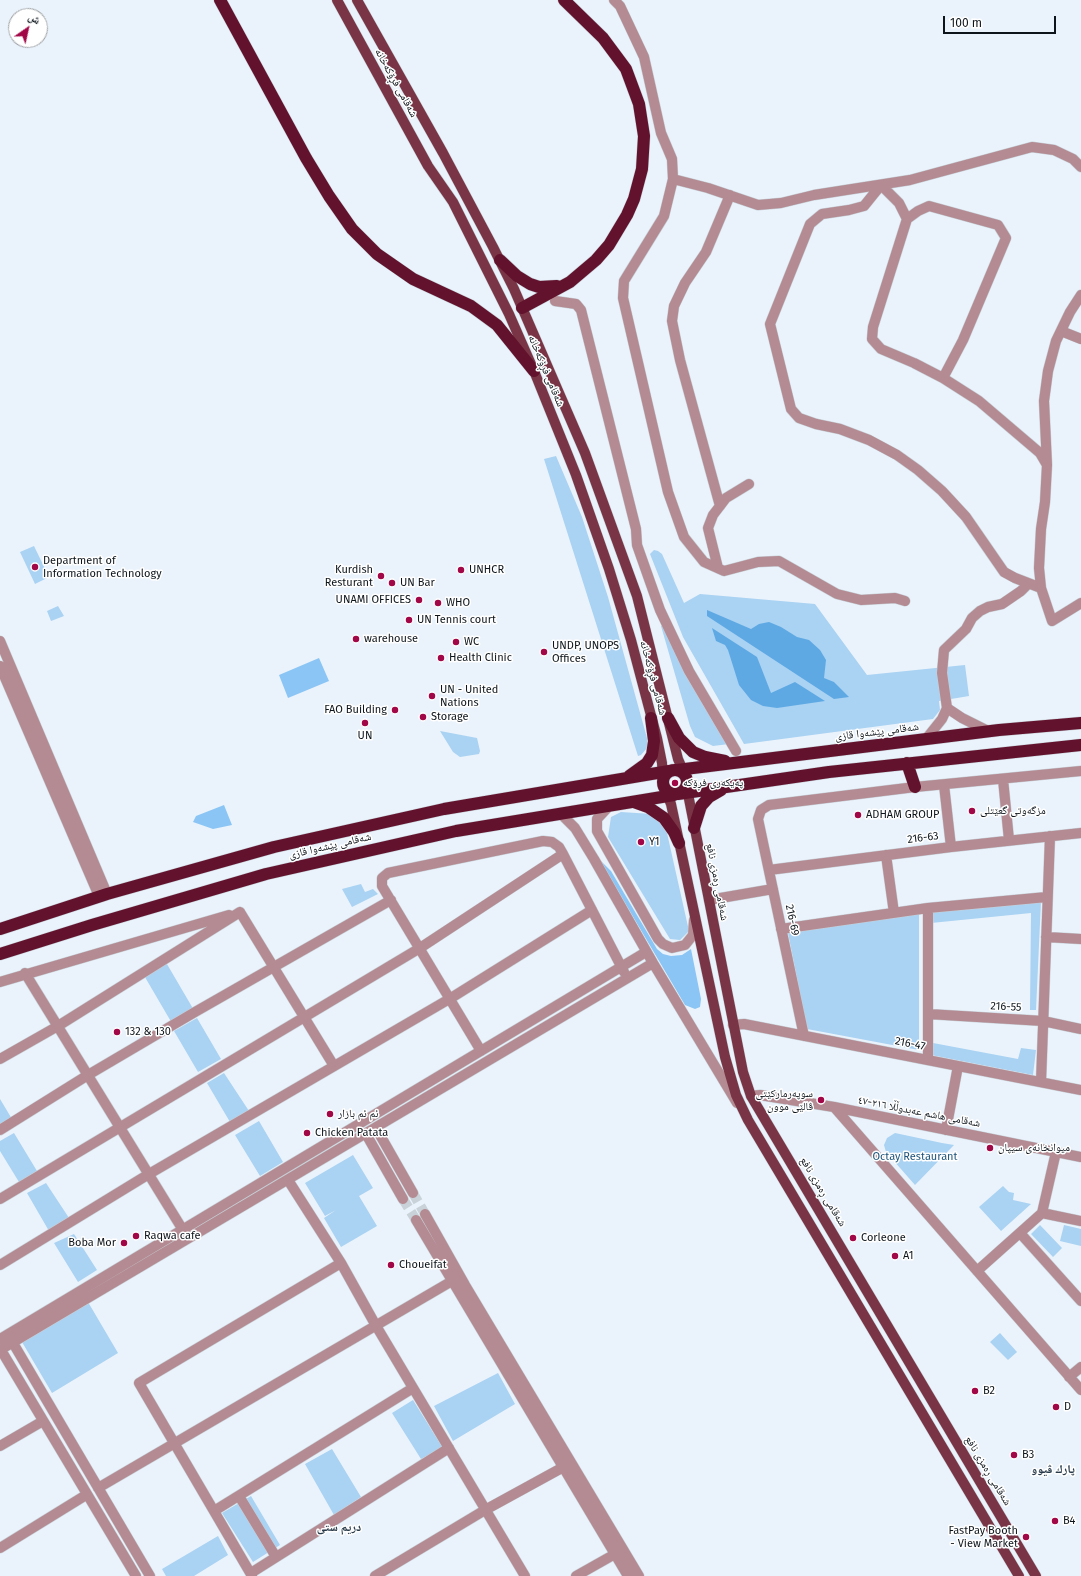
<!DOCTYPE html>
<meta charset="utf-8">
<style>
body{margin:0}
#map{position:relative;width:1081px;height:1576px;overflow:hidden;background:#eaf3fb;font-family:"Fira Sans","Noto Naskh Arabic",sans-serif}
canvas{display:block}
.north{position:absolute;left:8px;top:8px;width:40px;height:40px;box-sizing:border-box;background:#fff;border:1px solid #9ea1a4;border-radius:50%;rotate:34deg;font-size:11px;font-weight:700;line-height:16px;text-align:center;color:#0d151b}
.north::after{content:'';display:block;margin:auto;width:14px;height:18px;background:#a10746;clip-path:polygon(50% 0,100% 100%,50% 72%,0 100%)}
.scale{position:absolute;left:943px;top:16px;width:113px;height:18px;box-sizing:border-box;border:2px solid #0d151b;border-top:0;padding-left:5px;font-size:12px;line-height:14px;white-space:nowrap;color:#0d151b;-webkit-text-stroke:3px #fff;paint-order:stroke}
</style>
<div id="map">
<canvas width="1081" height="1576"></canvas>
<div class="north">ش</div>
<div class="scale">100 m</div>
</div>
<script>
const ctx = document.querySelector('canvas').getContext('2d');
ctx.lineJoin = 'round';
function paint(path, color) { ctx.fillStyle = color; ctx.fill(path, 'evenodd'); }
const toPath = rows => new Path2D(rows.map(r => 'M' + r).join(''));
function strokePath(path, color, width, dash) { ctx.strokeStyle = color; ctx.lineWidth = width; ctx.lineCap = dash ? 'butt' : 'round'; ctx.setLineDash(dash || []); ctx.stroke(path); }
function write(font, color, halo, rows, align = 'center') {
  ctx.font = font + ' "Fira Sans","Noto Naskh Arabic",sans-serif'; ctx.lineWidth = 3; ctx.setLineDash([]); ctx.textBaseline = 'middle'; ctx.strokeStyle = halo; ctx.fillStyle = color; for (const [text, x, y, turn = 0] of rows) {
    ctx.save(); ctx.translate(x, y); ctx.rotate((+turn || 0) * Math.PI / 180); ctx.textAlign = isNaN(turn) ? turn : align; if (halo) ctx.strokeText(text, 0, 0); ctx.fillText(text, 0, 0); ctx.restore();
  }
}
const green = toPath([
 [556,456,582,517,608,597,647,738,647,748,641,755,638,756,544,459],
 [34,546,49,577,35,584,20,552],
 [654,550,658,551,662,554,684,603,700,594,815,604,867,675,965,665,969,696,939,701,940,710,933,719,744,744,683,637,650,554],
 [58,606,64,616,51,621,47,611],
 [661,626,666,626,729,744,713,746,695,737,690,726],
 [440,731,477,738,480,751,479,754,460,757,453,752],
 [621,812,652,814,664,823,667,833,689,931,680,940,670,939,608,837,611,817],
 [361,884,365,892,373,889,378,894,352,907,342,889],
 [1041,901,1036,1010,1030,1010,1031,913,931,923,932,911],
 [919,914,919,1050,807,1029,788,933],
 [164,959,195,1012,173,1025,142,972],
 [197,1018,221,1059,198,1072,174,1031],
 [933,1043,1018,1059,1021,1048,1036,1050,1033,1075,931,1055],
 [224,1073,249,1111,230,1122,207,1083],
 [0,1099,12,1119,0,1126],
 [259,1121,283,1162,260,1176,235,1135],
 [14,1133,37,1171,19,1182,0,1151,0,1141],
 [895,1133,942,1143,954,1145,915,1185,886,1152,884,1145,887,1138],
 [353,1155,373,1188,359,1196,377,1226,341,1247,324,1218,336,1210,325,1216,305,1183],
 [46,1183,71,1221,49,1231,27,1193],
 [1003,1186,1009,1192,1014,1193,1013,1200,1031,1204,1001,1231,979,1207],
 [1040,1225,1062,1248,1053,1257,1031,1234],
 [1064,1225,1081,1229,1081,1246,1060,1241],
 [74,1234,97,1270,78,1282,54,1243],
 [88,1302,118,1353,52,1393,22,1342],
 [1000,1333,1017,1352,1008,1360,990,1342],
 [498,1373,515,1404,453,1441,434,1406],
 [413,1400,441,1445,441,1449,421,1459,392,1413],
 [332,1449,361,1497,334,1515,305,1464],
 [251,1496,280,1545,253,1562,222,1513],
 [218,1536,228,1555,194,1576,166,1576,162,1569]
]);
const forest = toPath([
 [319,658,329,681,288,698,279,675],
 [224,805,232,825,213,829,193,822,196,816],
 [599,859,611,871,657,949,663,954,671,956,682,955,691,949,701,999,700,1007,695,1009,685,1005]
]);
const water = toPath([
 [707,610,751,629,759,624,769,622,781,627,797,637,809,640,820,650,826,660,824,678,834,682,849,697,834,699,707,616],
 [712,628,757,657,771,693,795,682,825,701,777,708,763,706,751,700,739,685,728,650,725,645,716,641]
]);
const minorTunnel = toPath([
 [413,1193,425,1214],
 [403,1199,416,1220]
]);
const minor = toPath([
 [614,0,620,6,644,57,661,133,672,159,673,179,664,216,624,281,623,298,668,492,684,537,704,562,724,571,758,562,779,561,837,594,861,600,895,598,905,601],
 [673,179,708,188,758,205,781,203,814,195,910,180,1032,147,1054,150,1073,159,1081,167],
 [907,219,918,211,929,206,998,225,1006,238,963,340,943,378],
 [1081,295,1070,312,1056,341,1048,371,1044,401,1047,465,1045,502,1041,529,1039,568,1041,588,1052,621,1081,603],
 [555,301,576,304,581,310,636,529,637,545,660,610,689,671,736,751],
 [1061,331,1081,339],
 [720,506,680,360,672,321,674,306,685,283,706,252,730,195],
 [718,568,708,528,713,515,726,498,749,484],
 [1041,588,1015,578,1004,572,966,517,942,491,918,470,897,455,869,440,840,429,816,424,799,418,791,409,770,324,810,224,822,214,849,210,864,206,881,185,899,203,907,219,873,327,872,339,881,349,914,363,943,378,979,401,1040,453,1047,465],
 [0,641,107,894],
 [0,666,99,896],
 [947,708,962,718,988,731],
 [926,739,942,719,947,708,942,673,944,650,966,629,972,618,980,611,988,607,1002,604,1021,591,1028,584],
 [1003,779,1009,840],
 [944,785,951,847],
 [610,805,597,819,597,831,658,939,663,944,672,948,685,945,693,935,694,920],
 [560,813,575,828,594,859,653,963,737,1103],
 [886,855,894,913],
 [769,870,951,847,1081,833],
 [709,900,773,889],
 [928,908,928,1060],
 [240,912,334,1066],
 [781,929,928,908,1047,897],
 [1046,937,1081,939],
 [25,973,186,1235],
 [0,982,229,915],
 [928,1014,1043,1021,1081,1029],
 [733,1025,744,1024,1081,1090],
 [804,1036,758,819,761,810,769,805,915,787,1081,771],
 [481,1051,382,886,382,878,388,873,543,841,552,842,559,847,563,854,624,972],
 [0,1059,58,1026,240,912],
 [1041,1082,1050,836],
 [751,1096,760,1095,834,1107,1081,1157],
 [834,1107,1081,1390],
 [376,1128,413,1193],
 [0,1130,88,1075,195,1012,391,900],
 [946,1130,958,1066],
 [366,1134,403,1199],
 [288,1180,341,1263,375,1324,525,1576],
 [0,1199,420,948,563,854],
 [1042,1213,1081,1221],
 [425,1214,465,1285,639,1576],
 [416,1220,628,1576],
 [1020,1233,1081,1301],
 [0,1265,149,1174,451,998,592,910],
 [977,1271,1042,1213,1056,1152],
 [0,1339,646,952],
 [13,1343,150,1576],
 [0,1350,653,963],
 [1,1350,136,1576],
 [1069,1377,1081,1367],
 [0,1446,43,1421],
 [98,1488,452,1281],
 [239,1496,276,1557],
 [214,1511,413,1388],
 [0,1548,86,1495],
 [251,1573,449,1448],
 [252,1576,139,1383,341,1263],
 [375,1576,485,1510,569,1464],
 [576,1576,615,1554]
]);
const major = toPath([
 [337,0,428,166,453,202,509,314,534,371,576,475,609,569,631,640,657,738,662,763,663,779],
 [357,0,443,153,493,247,514,289,585,453,637,596,678,759,685,775],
 [688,783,689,799,743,1072,751,1096,1036,1576],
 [664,787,671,804,725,1057,736,1095,748,1120,1019,1576]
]);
const highway = toPath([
 [220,0,306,158,329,196,352,229,377,254,413,279,471,306,497,325,534,371],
 [500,260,517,276,530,284,539,287,557,286],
 [522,308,570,282,596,260,609,245,627,215,634,199,642,169,644,136,639,104,626,69,603,38,564,0],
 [668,718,679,738,693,752,705,757,725,761],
 [907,763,915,787],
 '663 782a12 12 0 1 1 24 0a12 12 0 1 1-24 0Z',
 [677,770,999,730,1081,723],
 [629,776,647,763,652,755,654,741,651,718],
 [678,794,829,772,1081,745],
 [634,802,648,807,664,818,674,832,679,843],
 [694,828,701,806,709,797,721,790],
 [0,929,107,894,274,847,444,809,669,771],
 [0,954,92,925,266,874,456,831,674,795]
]);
const markers = [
 [35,567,4,"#a10746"],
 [461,570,4,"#a10746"],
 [381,576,4,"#a10746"],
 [392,583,4,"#a10746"],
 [419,600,4,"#a10746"],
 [438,603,4,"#a10746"],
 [409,620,4,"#a10746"],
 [356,639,4,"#a10746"],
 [456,642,4,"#a10746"],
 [544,652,4,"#a10746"],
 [441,658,4,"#a10746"],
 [432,696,4,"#a10746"],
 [395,710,4,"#a10746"],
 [423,717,4,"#a10746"],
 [365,723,4,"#a10746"],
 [675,783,4,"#a10746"],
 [972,811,4,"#a10746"],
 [858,815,4,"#a10746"],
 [641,842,4,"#a10746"],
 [117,1032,4,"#a10746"],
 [821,1100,4,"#a10746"],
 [330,1114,4,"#a10746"],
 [307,1133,4,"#a10746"],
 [990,1148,4,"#a10746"],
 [136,1236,4,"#a10746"],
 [853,1238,4,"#a10746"],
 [124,1243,4,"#a10746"],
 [895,1256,4,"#a10746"],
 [391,1265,4,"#a10746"],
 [975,1391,4,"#a10746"],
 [1056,1407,4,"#a10746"],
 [1014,1455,4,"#a10746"],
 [1055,1521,4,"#a10746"],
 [1026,1537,4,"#a10746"]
];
const streetNames = [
 ["شەقامی فڕۆکەخانە",396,83,61],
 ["شەقامی فڕۆکەخانە",546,371,67],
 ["شەقامی فڕۆکەخانە",653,678,75],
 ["شەقامی پێشەوا قازی",877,732,-7],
 ["216-63",923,838,-7],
 ["شەقامی پێشەوا قازی",330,846,-13],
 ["شەقامی ڕەمزی نافع",717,882,79],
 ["216-69",792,920,78],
 ["216-55",1006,1007,3],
 ["216-47",910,1044,11],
 ["شەقامی هاشم عەبدوڵڵا ٢١٦-٤٧",919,1112,11],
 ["شەقامی ڕەمزی نافع",823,1192,59],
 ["شەقامی ڕەمزی نافع",988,1471,59]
];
const poiNames = [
 ["Department of",43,561],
 ["Information Technology",43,574],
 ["Kurdish",373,570,"right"],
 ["Resturant",373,583,"right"],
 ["UNHCR",469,570],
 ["UN Bar",400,583],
 ["UNAMI OFFICES",411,600,"right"],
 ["WHO",446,603],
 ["UN Tennis court",417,620],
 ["warehouse",364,639],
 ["WC",464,642],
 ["UNDP, UNOPS",552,646],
 ["Offices",552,659],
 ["Health Clinic",449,658],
 ["UN - United",440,690],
 ["Nations",440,703],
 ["FAO Building",387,710,"right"],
 ["Storage",431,717],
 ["UN",365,736,"center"],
 ["پەیکەری فڕۆکە",683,783],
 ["مزگەوتی گعێتلی",980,811],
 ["ADHAM GROUP",866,815],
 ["Y1",649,842],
 ["132 & 130",125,1032],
 ["سوپەرمارکێتی",813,1094,"right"],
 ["ڤالێی موون",813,1107,"right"],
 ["ئم ئم بازار",338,1114],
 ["Chicken Patata",315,1133],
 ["میوانخانەی سیپان",998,1148],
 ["Raqwa cafe",144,1236],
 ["Corleone",861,1238],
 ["Boba Mor",116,1243,"right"],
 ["A1",903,1256],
 ["Choueifat",399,1265],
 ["B2",983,1391],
 ["D",1064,1407],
 ["B3",1022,1455],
 ["B4",1063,1521],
 ["FastPay Booth",1018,1531,"right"],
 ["- View Market",1018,1544,"right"]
];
const parkNames = [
 ["Octay Restaurant",915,1157]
];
const neighbourhoodNames = [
 ["پارك ڤیوو",1053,1470],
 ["دریم ستی",339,1528]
];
paint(green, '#a9d2f3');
paint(forest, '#8bc5f5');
paint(water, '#5ea9e3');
strokePath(minorTunnel, '#c9d2d9', 10, [10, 5]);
strokePath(minor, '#c7cfd7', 11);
strokePath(major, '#c7cfd7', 11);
strokePath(highway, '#c7cfd7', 13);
strokePath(minor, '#b48b92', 10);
strokePath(major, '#793546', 10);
strokePath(highway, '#62122c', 12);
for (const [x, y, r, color] of markers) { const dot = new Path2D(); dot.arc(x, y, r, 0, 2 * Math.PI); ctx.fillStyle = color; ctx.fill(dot); strokePath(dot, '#fff', 1.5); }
write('11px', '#0d151b', '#fff', streetNames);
write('11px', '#0d151b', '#fff', poiNames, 'left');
write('11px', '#1d547b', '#fff', parkNames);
write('bold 12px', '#293b4a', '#fff', neighbourhoodNames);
</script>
